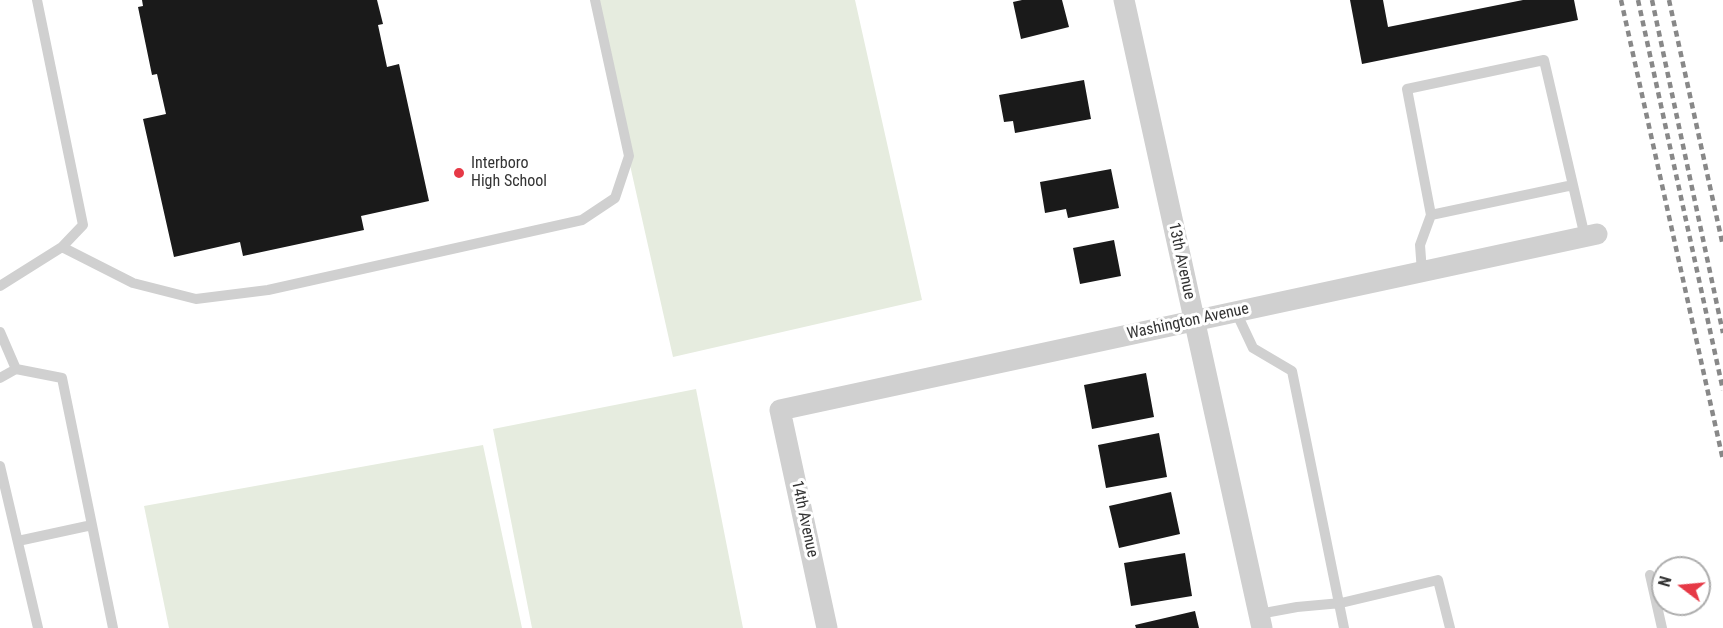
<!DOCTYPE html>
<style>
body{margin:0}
#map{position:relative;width:1723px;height:628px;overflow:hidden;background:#fff;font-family:"Roboto Condensed",sans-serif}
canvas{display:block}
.north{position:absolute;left:1651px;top:556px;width:60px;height:60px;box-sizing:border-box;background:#fff;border:2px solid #adadad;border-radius:50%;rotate:286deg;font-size:16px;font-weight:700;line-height:24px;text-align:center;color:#333}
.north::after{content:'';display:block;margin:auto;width:21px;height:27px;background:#e63946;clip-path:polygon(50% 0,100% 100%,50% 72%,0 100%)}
</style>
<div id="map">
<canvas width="1723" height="628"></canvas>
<div class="north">N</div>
</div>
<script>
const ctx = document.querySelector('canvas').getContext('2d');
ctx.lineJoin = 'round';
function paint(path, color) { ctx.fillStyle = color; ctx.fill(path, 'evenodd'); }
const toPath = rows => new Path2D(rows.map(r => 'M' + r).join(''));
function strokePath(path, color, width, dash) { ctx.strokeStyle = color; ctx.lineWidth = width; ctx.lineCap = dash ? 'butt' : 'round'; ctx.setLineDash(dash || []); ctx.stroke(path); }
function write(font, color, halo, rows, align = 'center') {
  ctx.font = font + ' "Roboto Condensed",sans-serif'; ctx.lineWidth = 6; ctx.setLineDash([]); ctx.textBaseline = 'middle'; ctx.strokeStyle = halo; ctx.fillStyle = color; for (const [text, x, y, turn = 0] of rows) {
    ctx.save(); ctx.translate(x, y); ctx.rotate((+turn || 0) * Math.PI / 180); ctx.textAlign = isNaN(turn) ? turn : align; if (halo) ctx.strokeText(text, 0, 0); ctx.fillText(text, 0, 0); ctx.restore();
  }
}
const green = toPath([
 [593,0,855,0,922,300,673,357],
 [696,389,743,628,532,628,493,429],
 [483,445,522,628,169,628,144,506]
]);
const building = toPath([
 [142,0,377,0,383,24,378,25,387,67,399,64,429,201,361,216,364,230,243,256,240,242,174,257,143,119,166,114,157,74,152,75,138,7,143,6],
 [1022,0,1062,0,1069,27,1021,39,1013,2],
 [1350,0,1383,0,1388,27,1523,0,1574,0,1578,20,1362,64],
 [1084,80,1091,119,1015,133,1013,121,1004,122,999,95],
 [1111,169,1119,208,1068,218,1066,209,1045,213,1040,182],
 [1114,240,1121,276,1080,284,1073,248],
 [1146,373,1154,417,1092,429,1084,385],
 [1159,433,1167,477,1106,488,1098,445],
 [1171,492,1180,534,1119,548,1109,506],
 [1185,553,1192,596,1131,606,1124,563],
 [1195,611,1199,628,1136,628,1135,625]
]);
const lane = toPath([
 [1431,215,1573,185],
 [62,247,133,283,196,299,268,290,582,220,615,198,629,156,595,0],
 [1422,272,1420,245,1431,215,1407,89,1544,60,1585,237],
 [0,286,62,247,83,225,37,0],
 [1236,312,1253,348,1292,371,1344,628],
 [0,332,16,369],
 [0,378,16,369,62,378,113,628],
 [0,466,38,628],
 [18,541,92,525],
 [1650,575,1662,628],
 [1259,614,1297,607,1341,603,1438,580,1450,628]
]);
const street = toPath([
 [1124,0,1262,628],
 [827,628,780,410,1597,234]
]);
const rail = toPath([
 [1621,0,1723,460],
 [1638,0,1723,390],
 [1652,0,1723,333],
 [1669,0,1723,246]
]);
const markers = [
 [459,173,6,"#e63946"]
];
const poiNames = [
 ["Interboro",471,164],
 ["High School",471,182]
];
const streetNames = [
 ["13th Avenue",1181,261,78],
 ["Washington Avenue",1188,322,-12],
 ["14th Avenue",804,519,78]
];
paint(green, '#e6ecdf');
paint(building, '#1a1a1a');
strokePath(lane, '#d0d0d0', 10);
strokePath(street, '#d0d0d0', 21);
strokePath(rail, '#888', 4.5, [6, 4.5]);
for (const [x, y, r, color] of markers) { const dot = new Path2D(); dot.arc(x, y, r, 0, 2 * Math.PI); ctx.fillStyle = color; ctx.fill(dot); strokePath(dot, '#fff', 2); }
write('16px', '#333', '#fff', poiNames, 'left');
write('16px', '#333', '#fff', streetNames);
</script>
